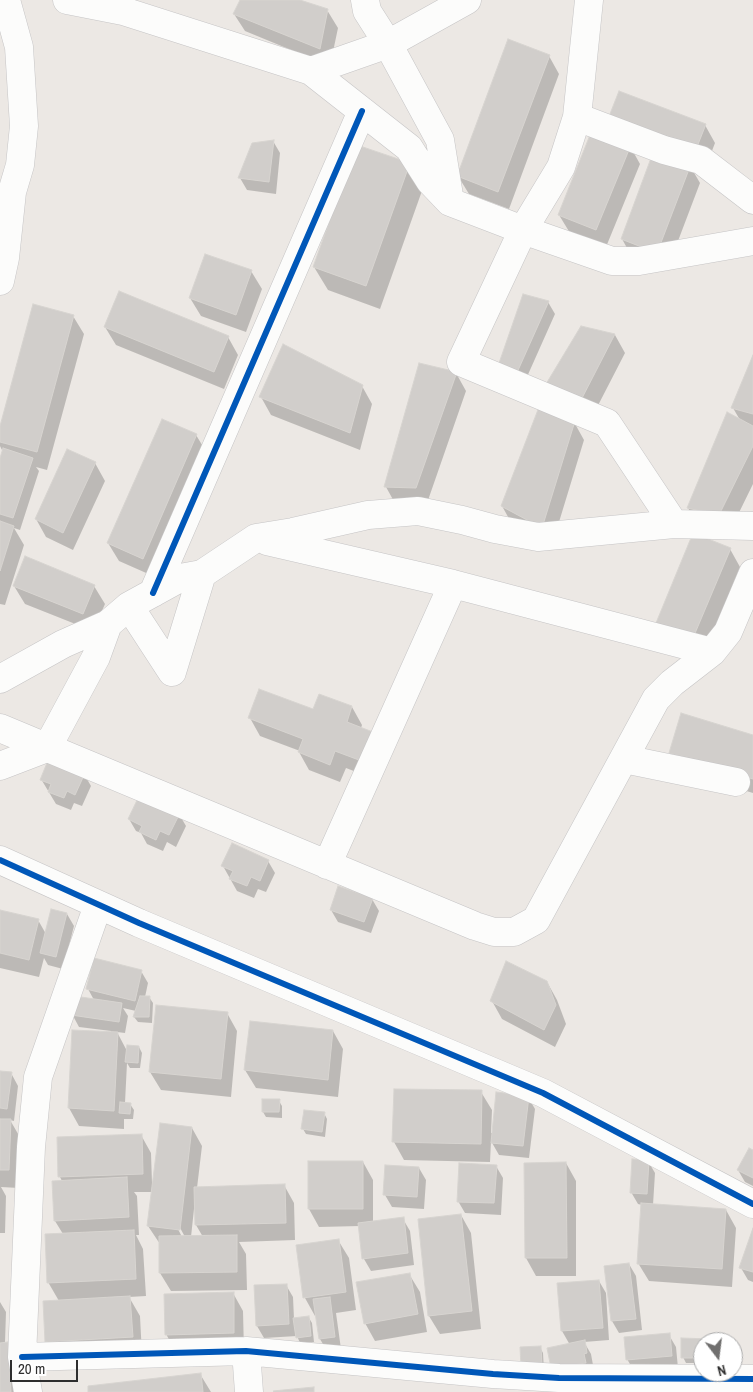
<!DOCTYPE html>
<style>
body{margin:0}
#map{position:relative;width:753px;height:1392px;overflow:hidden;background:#ece8e4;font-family:"Archivo Narrow",sans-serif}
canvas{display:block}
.north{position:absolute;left:693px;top:1332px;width:50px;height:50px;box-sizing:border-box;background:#fff;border:1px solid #ababab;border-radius:50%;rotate:165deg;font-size:14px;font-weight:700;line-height:20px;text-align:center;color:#2e2e2e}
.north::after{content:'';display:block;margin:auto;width:18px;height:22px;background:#706f6e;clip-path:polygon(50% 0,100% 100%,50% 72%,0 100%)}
.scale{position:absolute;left:10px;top:1360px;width:68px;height:22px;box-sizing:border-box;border:2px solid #2e2e2e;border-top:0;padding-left:6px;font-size:15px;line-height:18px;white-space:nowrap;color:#2e2e2e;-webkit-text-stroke:4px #fff;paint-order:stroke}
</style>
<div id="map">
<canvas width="753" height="1392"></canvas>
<div class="north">N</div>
<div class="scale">20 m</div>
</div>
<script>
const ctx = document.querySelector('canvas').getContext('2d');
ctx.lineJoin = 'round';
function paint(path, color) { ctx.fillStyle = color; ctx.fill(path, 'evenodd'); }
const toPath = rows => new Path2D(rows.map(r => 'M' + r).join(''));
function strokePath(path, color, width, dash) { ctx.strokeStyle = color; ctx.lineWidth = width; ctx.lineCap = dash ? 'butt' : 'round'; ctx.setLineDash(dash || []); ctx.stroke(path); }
const shadow = toPath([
 [241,0,295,0,327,10,338,28,330,66,245,31,234,14],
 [549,56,559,74,509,209,469,194,458,176],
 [705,125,715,143,705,169,689,164,700,183,667,270,632,257,622,239,655,151],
 [273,141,280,153,276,194,247,190,240,178,253,144],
 [630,146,640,164,606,247,570,233,559,215],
 [409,164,423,188,380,309,328,290,314,267],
 [251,271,262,289,246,332,201,316,190,298],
 [548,302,555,314,522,388,507,379],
 [73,316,84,334,47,470,36,467,39,471,20,530,14,528,24,545,5,605,0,604,0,462,3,452,0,446,0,431],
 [105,327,228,337,238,355,224,389,116,345],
 [582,328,615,335,625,353,591,419,555,406],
 [753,358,753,484,729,533,698,526,688,508,740,420,733,408],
 [456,373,466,391,426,506,396,505,386,487],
 [362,386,372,404,360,450,271,415,261,397],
 [574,422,584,440,552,545,512,524,502,506],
 [196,435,207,453,153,576,119,561,108,543],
 [95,463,105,481,73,550,46,537,36,519],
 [730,549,740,567,704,655,668,641],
 [14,586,94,586,105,604,93,631,25,604],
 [352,707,362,725,361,728,377,780,346,768,340,782,309,770,299,752,300,751,260,736,250,718],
 [753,736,753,793,680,771,670,753],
 [84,774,91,786,82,806,74,803,71,810,56,804,41,779],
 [179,814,186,826,176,847,167,842,163,851,147,844,141,833,136,831,129,819],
 [268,861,275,873,266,892,258,889,254,898,237,891,223,866],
 [372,899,379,911,371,933,338,922,331,910],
 [0,911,38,920,46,934,67,914,74,926,63,969,48,965,44,958,39,977,0,968],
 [141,971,148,983,145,997,149,997,153,1003,152,1023,138,1022,134,1017,136,1011,123,1008,128,1016,125,1033,117,1032,127,1051,139,1047,142,1053,140,1068,130,1068,127,1063,125,1103,130,1104,134,1110,133,1119,124,1119,124,1129,79,1126,69,1108,73,1031,111,1033,111,1031,79,1027,72,1014,94,1000,88,989],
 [547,982,557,1000,566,1024,555,1047,502,1019,492,1001],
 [227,1013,237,1031,231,1097,161,1090,150,1072],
 [333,1031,343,1049,338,1097,256,1088,245,1070],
 [0,1072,11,1073,18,1086,14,1121,10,1120,21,1139,19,1188,1,1187,6,1196,5,1233,0,1233],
 [395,1090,481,1092,492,1110,491,1133,493,1133,528,1097,535,1109,529,1158,499,1155,491,1141,490,1162,404,1160,394,1142],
 [279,1101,282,1106,282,1118,266,1117,263,1112],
 [324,1113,327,1119,325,1137,306,1134,303,1129],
 [192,1128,202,1146,197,1188,284,1185,294,1203,295,1240,239,1242,246,1254,247,1290,171,1291,160,1273,160,1244,148,1226,153,1192,134,1192,137,1196,139,1235,136,1235,143,1249,146,1296,129,1297,140,1316,142,1355,57,1360,47,1342,59,1301,48,1282,63,1234,55,1221,62,1181,60,1177,141,1135,151,1153,152,1183,154,1183],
 [194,1209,196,1209,196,1225,203,1237,191,1237],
 [178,1224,185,1237,182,1237,176,1225],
 [753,1152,753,1186,745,1182,738,1170],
 [648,1161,655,1173,653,1205,726,1210,736,1228,732,1287,649,1281,638,1263,642,1205,638,1204,631,1192],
 [363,1162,373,1180,373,1222,403,1219,410,1231,414,1265,371,1271,364,1259,360,1226,319,1227,309,1209],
 [566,1163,576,1181,576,1276,536,1276,526,1258,525,1164],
 [496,1166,503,1178,501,1215,465,1213,458,1201],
 [419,1168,426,1180,424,1209,392,1207,385,1195],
 [461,1215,471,1233,481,1329,440,1334,429,1316],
 [753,1232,753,1282,748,1280,741,1268],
 [338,1240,349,1258,356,1310,336,1313,341,1349,327,1351,320,1339,317,1316,315,1316,305,1298,298,1246],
 [629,1264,636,1276,642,1330,619,1333,612,1321,605,1267],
 [409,1274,420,1292,427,1332,375,1341,365,1323],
 [599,1281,606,1293,609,1340,584,1342,591,1354,593,1365,569,1384,570,1345,562,1331,559,1284],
 [286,1285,293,1297,294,1319,309,1318,312,1323,314,1342,300,1343,297,1336,264,1338,257,1326],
 [233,1293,243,1311,244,1351,176,1352,166,1334],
 [0,1302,6,1312,5,1343,7,1343,18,1361,19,1392,0,1392],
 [669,1335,676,1347,678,1368,634,1371,627,1359],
 [682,1340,710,1340,711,1342,703,1342,703,1363,686,1363,683,1357],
 [540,1347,543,1353,544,1371,521,1349],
 [200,1374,211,1392,90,1392]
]);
const building = toPath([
 [240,0,300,0,328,9,320,49,233,14,240,0],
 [508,39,550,55,498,192,457,176,508,39],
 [619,91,706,124,695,152,608,119,619,91],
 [592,130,631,145,596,230,558,215,592,130],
 [274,140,269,182,238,178,252,143,274,140],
 [357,145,410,163,366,286,313,267,357,145],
 [654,150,691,164,657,253,621,239,654,150],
 [205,254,252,270,236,315,189,298,205,254],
 [119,291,229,336,214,372,104,327,119,291],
 [523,294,549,301,515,377,498,366,523,294],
 [33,304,74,315,37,452,0,442,0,426,33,304],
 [581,326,615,334,580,402,543,389,581,326],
 [283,344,363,385,350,433,259,397,283,344],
 [753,355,753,414,731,408,753,355],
 [419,363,457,372,416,488,384,487,419,363],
 [539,407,575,421,542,528,501,506,539,407],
 [727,412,753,426,753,446,719,515,687,508,727,412],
 [162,419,197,434,143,559,107,543,162,419],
 [3,448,33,458,13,518,0,514,0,458,3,448],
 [67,449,96,462,63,533,35,519,67,449],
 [0,521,14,526,0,571,0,521],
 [693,533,731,548,693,638,656,623,693,533],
 [25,556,95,585,83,614,13,586,25,556],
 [259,689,313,709,319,694,352,706,347,722,378,734,367,763,335,751,330,765,298,752,303,739,248,718,259,689],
 [681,713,753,735,753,779,669,753,681,713],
 [49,758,85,773,75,795,67,791,64,798,48,792,51,784,40,780,49,758],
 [140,794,180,813,169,835,160,831,156,840,139,832,142,826,128,819,140,794],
 [232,843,269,860,260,881,251,877,247,886,229,879,233,871,221,866,232,843],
 [338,886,373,898,364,922,330,910,338,886],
 [51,909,67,913,56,957,40,953,51,909],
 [0,910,39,919,29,960,0,953,0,910],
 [94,958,142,970,135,1001,86,989,94,958],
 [506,961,547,981,556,1005,544,1030,490,1001,506,961],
 [74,996,122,1003,119,1022,71,1015,74,996],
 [140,996,150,996,149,1017,133,1017,140,996],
 [156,1005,228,1012,221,1079,149,1072,156,1005],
 [250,1021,333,1030,328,1080,244,1070,250,1021],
 [72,1030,118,1032,114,1111,68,1108,72,1030],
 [127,1045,139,1046,138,1063,125,1062,127,1045],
 [0,1071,12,1072,7,1109,0,1108,0,1071],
 [394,1089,482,1090,481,1144,392,1142,394,1089],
 [496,1092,529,1096,523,1146,491,1143,496,1092],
 [262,1099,280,1099,279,1112,262,1112,262,1099],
 [120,1102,131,1103,130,1114,119,1113,120,1102],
 [304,1110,325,1112,322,1132,301,1129,304,1110],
 [0,1119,11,1119,9,1170,0,1170,0,1119],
 [160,1123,192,1127,180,1230,147,1226,160,1123],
 [142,1134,143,1174,58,1177,57,1137,142,1134],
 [749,1148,753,1150,753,1178,737,1170,749,1148],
 [632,1159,649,1160,647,1194,630,1193,632,1159],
 [308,1161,363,1161,363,1209,308,1209,308,1161],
 [566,1162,567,1258,525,1258,524,1163,566,1162],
 [459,1163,497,1165,494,1203,457,1202,459,1163],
 [385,1165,419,1167,417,1197,383,1195,385,1165],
 [127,1177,129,1217,54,1221,52,1181,127,1177],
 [285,1184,286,1223,195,1225,194,1187,285,1184],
 [641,1203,726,1209,722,1269,637,1264,641,1203],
 [461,1214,472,1311,428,1316,418,1219,461,1214],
 [404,1217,408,1253,362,1259,358,1223,404,1217],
 [753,1228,753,1272,739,1268,753,1228],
 [134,1230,136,1279,47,1283,45,1234,134,1230],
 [237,1235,237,1272,159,1273,159,1236,237,1235],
 [339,1239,346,1292,303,1298,296,1245,339,1239],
 [629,1263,636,1319,611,1321,604,1266,629,1263],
 [410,1273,418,1314,364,1324,356,1282,410,1273],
 [599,1280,603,1328,561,1331,557,1283,599,1280],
 [287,1284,289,1324,256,1326,254,1285,287,1284],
 [234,1292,234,1333,165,1335,164,1294,234,1292],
 [130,1296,133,1337,45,1342,43,1301,130,1296],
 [330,1297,335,1337,319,1339,313,1299,330,1297],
 [309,1316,311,1336,296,1338,293,1318,309,1316],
 [670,1333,672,1356,626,1360,624,1337,670,1333],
 [681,1338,711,1339,711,1342,703,1342,703,1358,681,1358,681,1338],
 [585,1340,587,1353,584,1354,586,1363,551,1368,547,1348,585,1340],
 [8,1342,11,1392,0,1392,0,1343,8,1342],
 [541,1346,542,1366,521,1367,520,1347,541,1346],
 [201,1373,203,1392,88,1392,88,1386,201,1373],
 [314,1387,314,1392,274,1392,273,1391,314,1387]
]);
const minor = toPath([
 [67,0,123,11,311,71,409,148,430,181,450,202,523,230,612,261,639,261,753,241],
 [365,0,367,11,388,44,440,140,450,202],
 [589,0,577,117,561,167,523,230,461,362,607,423,674,524],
 [311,71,388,44,467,0],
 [577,117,664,150,701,160,753,200],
 [0,281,5,258,12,192,20,165,24,126,19,47,6,0],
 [267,541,453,584,712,652],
 [153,593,362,111],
 [129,606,172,672],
 [172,672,202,574],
 [0,679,63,644,108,624,129,606,180,578,202,574,256,538,293,532,368,515,418,511,462,520,495,529,538,537,674,524,753,526],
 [0,728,475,926,494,932,514,932,536,920,656,699,672,683,712,652,728,632,753,573],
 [624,759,736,782],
 [0,766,47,748,96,657,108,624],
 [0,860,139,923,543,1093,753,1204],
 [327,865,453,584],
 [246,1351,249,1392],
 [22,1357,246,1351,493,1374,559,1378,753,1379],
 [28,1392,22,1357,31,1147,38,1077,98,905]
]);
const cycleway = toPath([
 [153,593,362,111],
 [0,860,139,923,543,1093,753,1204],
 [22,1357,246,1351,493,1374,559,1378,753,1379]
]);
paint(shadow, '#0003');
paint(building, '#d1cecb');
strokePath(building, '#d7d4d0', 1);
strokePath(minor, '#c5c4c5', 29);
strokePath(minor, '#fcfcfb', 28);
strokePath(cycleway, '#0057b8', 6);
</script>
